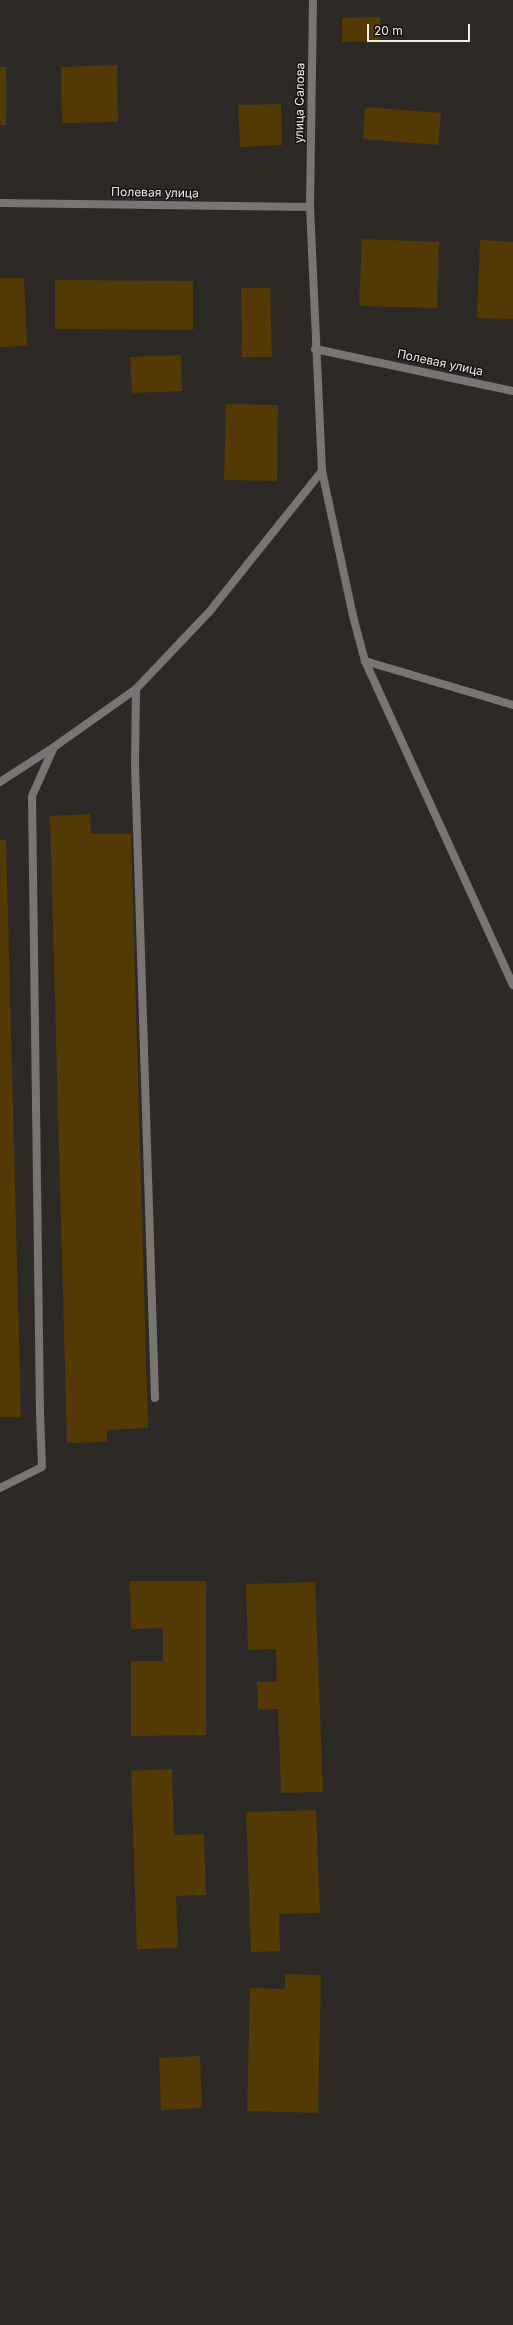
<!DOCTYPE html>
<meta charset="utf-8">
<style>
body{margin:0}
#map{position:relative;width:513px;height:2325px;overflow:hidden;background:#2d2927;font-family:Inter,sans-serif}
canvas{display:block}
.scale{position:absolute;left:367px;top:24px;width:103px;height:18px;box-sizing:border-box;border:2px solid #f1eeed;border-top:0;padding-left:5px;font-size:12px;line-height:14px;white-space:nowrap;color:#f1eeed;-webkit-text-stroke:3px #141211;paint-order:stroke}
</style>
<div id="map">
<canvas width="513" height="2325"></canvas>
<div class="scale">20 m</div>
</div>
<script>
const ctx = document.querySelector('canvas').getContext('2d');
ctx.lineJoin = 'round';
function paint(path, color) { ctx.fillStyle = color; ctx.fill(path, 'evenodd'); }
const toPath = rows => new Path2D(rows.map(r => 'M' + r).join(''));
function strokePath(path, color, width, dash) { ctx.strokeStyle = color; ctx.lineWidth = width; ctx.lineCap = dash ? 'butt' : 'round'; ctx.setLineDash(dash || []); ctx.stroke(path); }
function write(font, color, halo, rows, align = 'center') {
  ctx.font = font + ' Inter,sans-serif'; ctx.lineWidth = 3; ctx.setLineDash([]); ctx.textBaseline = 'middle'; ctx.strokeStyle = halo; ctx.fillStyle = color; for (const [text, x, y, turn = 0] of rows) {
    ctx.save(); ctx.translate(x, y); ctx.rotate((+turn || 0) * Math.PI / 180); ctx.textAlign = isNaN(turn) ? turn : align; if (halo) ctx.strokeText(text, 0, 0); ctx.fillText(text, 0, 0); ctx.restore();
  }
}
const building = toPath([
 [380,17,380,41,342,42,342,18],
 [117,65,118,122,62,123,61,67],
 [0,67,6,67,6,125,0,125],
 [281,104,282,145,240,147,238,105],
 [365,107,441,113,438,145,363,139],
 [362,239,439,242,437,308,359,306],
 [480,240,513,242,513,319,477,318],
 [0,278,24,278,27,346,0,347],
 [55,280,193,281,193,330,55,329],
 [241,288,270,288,272,357,242,357],
 [181,355,182,391,132,393,130,357],
 [226,404,278,405,277,481,224,480],
 [90,814,91,834,131,834,148,1428,107,1430,107,1442,67,1443,50,816],
 [0,840,6,840,21,1417,0,1417],
 [130,1581,206,1581,206,1735,131,1736,131,1661,163,1661,163,1628,131,1629],
 [315,1582,323,1792,281,1793,278,1709,258,1710,257,1682,277,1682,276,1649,248,1650,246,1584],
 [172,1769,174,1835,204,1834,206,1895,176,1896,178,1948,137,1949,131,1771],
 [316,1810,320,1913,279,1914,280,1951,251,1952,246,1812],
 [285,1974,321,1975,318,2113,247,2111,250,1988,285,1989],
 [200,2056,202,2108,161,2110,159,2058]
]);
const lane = toPath([
 [365,661,513,705],
 [136,689,135,765,155,1398],
 [0,782,54,747],
 [0,1488,42,1467,40,1413]
]);
const street = toPath([
 [313,0,310,207,322,471,353,616,365,661,513,985],
 [0,203,310,207],
 [315,349,513,391],
 [40,1413,32,796,54,747,136,689,210,611,322,471]
]);
const streetNames = [
 ["улица Салова",300,103,-89],
 ["Полевая улица",155,193,1],
 ["Полевая улица",440,363,12]
];
paint(building, '#533a04');
strokePath(lane, '#787575', 8);
strokePath(street, '#787575', 8);
write('12px', '#f1eeed', '#141211', streetNames);
</script>
